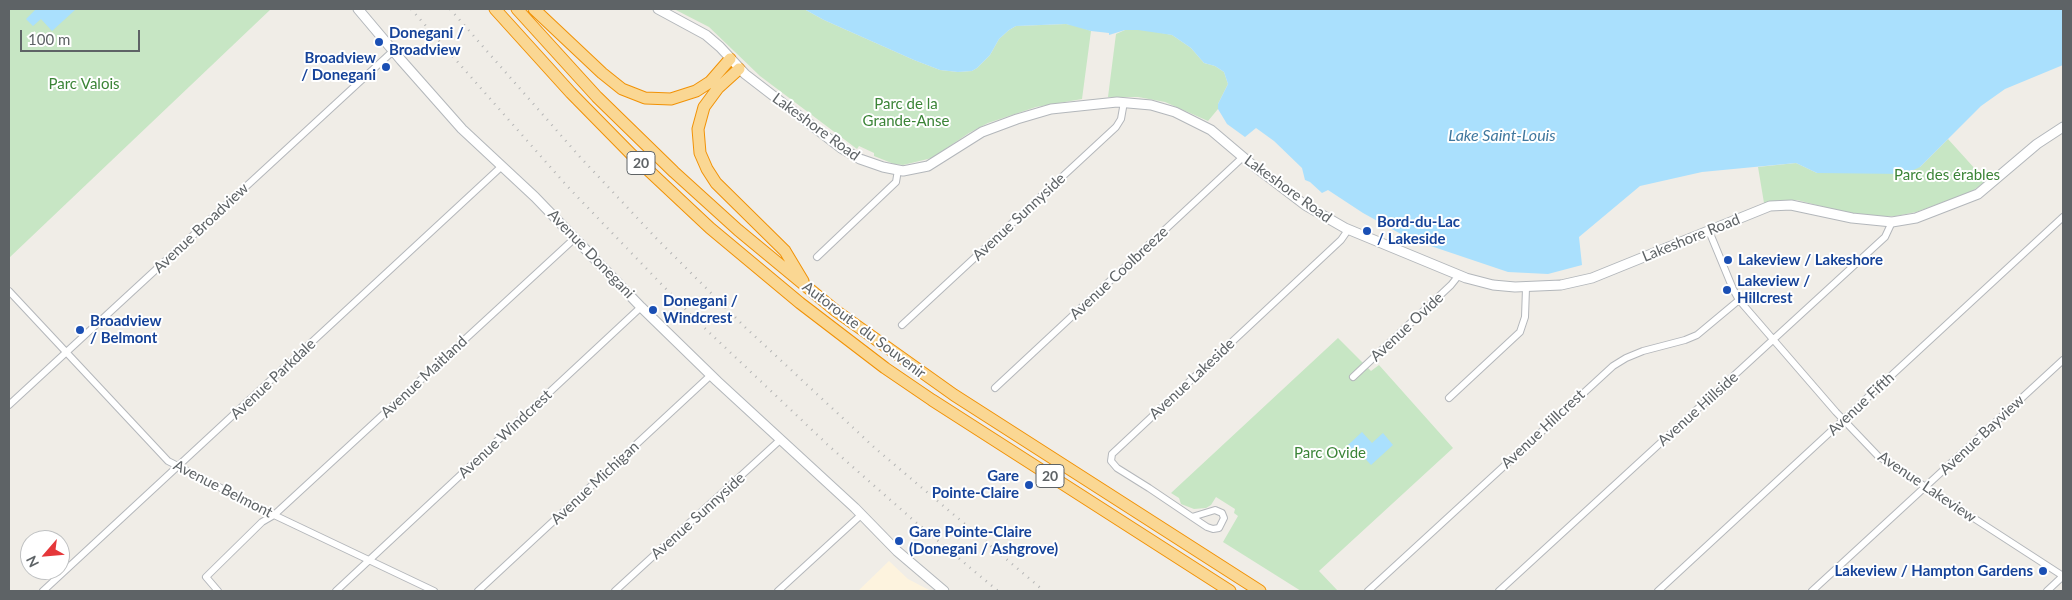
<!DOCTYPE html>
<meta charset="utf-8">
<style>
body{margin:0}
#map{position:relative;width:2072px;height:600px;overflow:hidden;background:#f0ede7;font-family:Lato,sans-serif}
canvas{display:block}
.frame{position:absolute;inset:0;border:10px solid #5e6366;pointer-events:none}
.north{position:absolute;left:20px;top:530px;width:50px;height:50px;box-sizing:border-box;background:#fff;border:1px solid #bfc1c2;border-radius:50%;rotate:243deg;font-size:14px;font-weight:700;line-height:20px;text-align:center;color:#5e6366}
.north::after{content:'';display:block;margin:auto;width:18px;height:22px;background:#e5373a;clip-path:polygon(50% 0,100% 100%,50% 72%,0 100%)}
.scale{position:absolute;left:20px;top:30px;width:120px;height:22px;box-sizing:border-box;border:2px solid #5e6366;border-top:0;padding-left:6px;font-size:15px;line-height:18px;white-space:nowrap;color:#5e6366;-webkit-text-stroke:4px #fff;paint-order:stroke}
</style>
<div id="map">
<canvas width="2072" height="600"></canvas>
<div class="frame"></div>
<div class="north">N</div>
<div class="scale">100 m</div>
</div>
<script>
const ctx = document.querySelector('canvas').getContext('2d');
ctx.lineJoin = 'round';
function paint(path, color) { ctx.fillStyle = color; ctx.fill(path, 'evenodd'); }
const toPath = rows => new Path2D(rows.map(r => 'M' + r).join(''));
function strokePath(path, color, width, dash) { ctx.strokeStyle = color; ctx.lineWidth = width; ctx.lineCap = dash ? 'butt' : 'round'; ctx.setLineDash(dash || []); ctx.stroke(path); }
function write(font, color, halo, rows, align = 'center') {
  ctx.font = font + ' Lato,sans-serif'; ctx.lineWidth = 4; ctx.setLineDash([]); ctx.textBaseline = 'middle'; ctx.strokeStyle = halo; ctx.fillStyle = color; for (const [text, x, y, turn = 0] of rows) {
    ctx.save(); ctx.translate(x, y); ctx.rotate((+turn || 0) * Math.PI / 180); ctx.textAlign = isNaN(turn) ? turn : align; if (halo) ctx.strokeText(text, 0, 0); ctx.fillText(text, 0, 0); ctx.restore();
  }
}
const commercial = toPath([
 [889,561,908,579,931,591,858,591]
]);
const green = toPath([
 [9,9,271,9,9,258],
 [674,9,804,9,824,20,914,60,940,70,958,72,972,71,977,68,990,55,999,39,1009,30,1016,26,1066,24,1078,26,1091,31,1082,99,1036,107,988,123,969,133,932,158,903,165,894,164,874,156,874,153,859,146,857,149,760,76,709,27],
 [1125,30,1147,30,1172,35,1191,48,1204,63,1215,66,1224,72,1228,84,1218,104,1218,109,1208,121,1165,102,1138,97,1108,97,1116,34],
 [1948,139,1986,181,1971,192,1916,212,1896,216,1875,217,1852,214,1797,200,1764,203,1758,167,1796,163,1817,173,1920,167],
 [1338,338,1371,371,1379,365,1453,448,1319,571,1338,591,1301,591,1223,542,1238,516,1234,513,1235,509,1216,497,1211,505,1206,508,1194,509,1181,504,1179,498,1171,493]
]);
const water = toPath([
 [36,9,73,9,75,10,52,31,41,19,33,26,26,19],
 [804,9,2063,9,2063,65,2005,89,1981,106,1920,167,1905,174,1817,173,1796,163,1702,172,1640,186,1579,237,1582,265,1548,274,1508,272,1410,239,1363,213,1328,190,1322,193,1310,182,1305,180,1302,168,1274,141,1256,128,1245,137,1227,124,1218,109,1218,104,1228,84,1224,72,1215,66,1204,63,1191,48,1172,35,1138,30,1125,30,1109,35,1109,33,1091,31,1066,24,1016,26,1009,30,999,39,990,55,977,68,972,71,958,72,940,70,914,60,824,20],
 [1362,432,1372,443,1383,433,1393,445,1371,465,1361,454,1357,458,1347,446]
]);
const street = toPath([
 [1709,231,1733,289,1739,300,1836,412,1878,456,2063,576],
 [817,257,896,182,898,170],
 [9,291,168,461,274,515,434,591],
 [902,325,1116,127,1121,119,1124,102],
 [1353,377,1451,285,1459,275],
 [995,388,1243,157],
 [1449,398,1520,332,1525,317,1526,288],
 [9,405,393,51],
 [1192,517,1215,510,1222,513,1224,518,1219,528,1213,529,1207,527,1192,517,1149,488,1117,468,1111,461,1112,454,1341,240,1348,230],
 [43,591,502,166],
 [218,591,206,577,262,522,274,515,575,238],
 [336,591,641,307],
 [478,591,711,375],
 [615,591,780,440],
 [778,591,861,515],
 [1368,591,1613,366,1626,358,1643,351,1685,340,1697,335,1739,300],
 [1499,591,1885,237,1892,222],
 [1658,591,2063,217],
 [1812,591,2063,360],
 [2047,591,2063,576]
]);
const secondary = toPath([
 [358,9,401,60,462,129,535,197,641,307,717,381,855,508,897,551,944,591],
 [658,9,706,35,720,47,745,74,841,148,860,159,883,167,903,171,928,166,982,132,1017,119,1051,109,1117,102,1151,105,1175,112,1211,130,1250,163,1305,205,1345,228,1466,278,1493,285,1515,287,1561,285,1592,278,1770,206,1791,205,1852,218,1892,222,1916,218,1978,194,2037,144,2063,127]
]);
const highway = toPath([
 [495,9,571,93,631,154,710,228,800,303,885,368,932,400,1230,591],
 [517,9,597,97,674,172,738,230,836,311,954,395,1260,591],
 [534,9,602,73,622,89,645,98,671,99,696,91,710,82,730,59],
 [739,69,718,88,704,107,698,129,700,153,707,169,716,183,785,251,803,281]
]);
const rail = toPath([
 [411,9,567,186,694,318,829,446,912,519,998,591],
 [450,9,580,157,656,238,746,328,876,449,1044,591]
]);
const markers = [
 [379,42,5,"#1a4fb4"],
 [386,67,5,"#1a4fb4"],
 [1367,231,5,"#1a4fb4"],
 [1728,260,5,"#1a4fb4"],
 [1727,290,5,"#1a4fb4"],
 [653,310,5,"#1a4fb4"],
 [80,330,5,"#1a4fb4"],
 [1029,485,5,"#1a4fb4"],
 [899,541,5,"#1a4fb4"],
 [2043,571,5,"#1a4fb4"]
];
const shields = [
 [641,163,28],
 [1050,476,28]
];
const shieldNames = [
 ["20",641,163],
 ["20",1050,476]
];
const transitNames = [
 ["Donegani /",389,33],
 ["Broadview",389,50],
 ["Broadview",376,58,"right"],
 ["/ Donegani",376,75,"right"],
 ["Bord-du-Lac",1377,222],
 ["/ Lakeside",1377,239],
 ["Lakeview / Lakeshore",1738,260],
 ["Lakeview /",1737,281],
 ["Hillcrest",1737,298],
 ["Donegani /",663,301],
 ["Windcrest",663,318],
 ["Broadview",90,321],
 ["/ Belmont",90,338],
 ["Gare",1019,476,"right"],
 ["Pointe-Claire",1019,493,"right"],
 ["Gare Pointe-Claire",909,532],
 ["(Donegani / Ashgrove)",909,549],
 ["Lakeview / Hampton Gardens",2033,571,"right"]
];
const parkNames = [
 ["Parc Valois",84,84],
 ["Parc de la",906,104],
 ["Grande-Anse",906,121],
 ["Parc des érables",1947,175],
 ["Parc Ovide",1330,453]
];
const streetNames = [
 ["Lakeshore Road",816,127,36],
 ["Lakeshore Road",1288,189,36],
 ["Avenue Sunnyside",1019,217,-43],
 ["Avenue Broadview",201,228,-43],
 ["Lakeshore Road",1691,238,-22],
 ["Avenue Donegani",591,254,46],
 ["Avenue Coolbreeze",1119,273,-43],
 ["Avenue Ovide",1407,327,-43],
 ["Autoroute du Souvenir",864,330,37],
 ["Avenue Maitland",424,377,-43],
 ["Avenue Parkdale",273,379,-43],
 ["Avenue Lakeside",1192,379,-43],
 ["Avenue Fifth",1861,404,-43],
 ["Avenue Hillside",1698,409,-42],
 ["Avenue Hillcrest",1543,429,-43],
 ["Avenue Windcrest",505,434,-43],
 ["Avenue Bayview",1982,435,-43],
 ["Avenue Michigan",595,483,-43],
 ["Avenue Lakeview",1927,487,34],
 ["Avenue Belmont",223,489,27],
 ["Avenue Sunnyside",698,516,-42]
];
const waterNames = [
 ["Lake Saint-Louis",1502,136]
];
paint(commercial, '#fdf3de');
paint(green, '#c7e6c4');
paint(water, '#aae0fd');
strokePath(street, '#b4b7bb', 8);
strokePath(secondary, '#b3b7bb', 11);
strokePath(highway, '#f19206', 13);
strokePath(street, '#fff', 6);
strokePath(secondary, '#fff', 9);
strokePath(highway, '#fad793', 11);
strokePath(rail, '#b5b6b6', 2.5, [1, 6]);
for (const [x, y, r, color] of markers) { const dot = new Path2D(); dot.arc(x, y, r, 0, 2 * Math.PI); ctx.fillStyle = color; ctx.fill(dot); strokePath(dot, '#fff', 2); }
for (const [x, y, w] of shields) { const box = new Path2D(); box.roundRect(x - w / 2, y - 11.5, w, 23, 4); ctx.fillStyle = '#fff'; ctx.fill(box); strokePath(box, '#5e6366', 1); }
write('bold 14px', '#5e6366', null, shieldNames);
write('bold 15px', '#164399', '#fff', transitNames, 'left');
write('15px', '#3b8437', '#fff', parkNames);
write('15px', '#5e6366', '#fff', streetNames);
write('italic 16px', '#3f779e', '#fff', waterNames);
</script>
